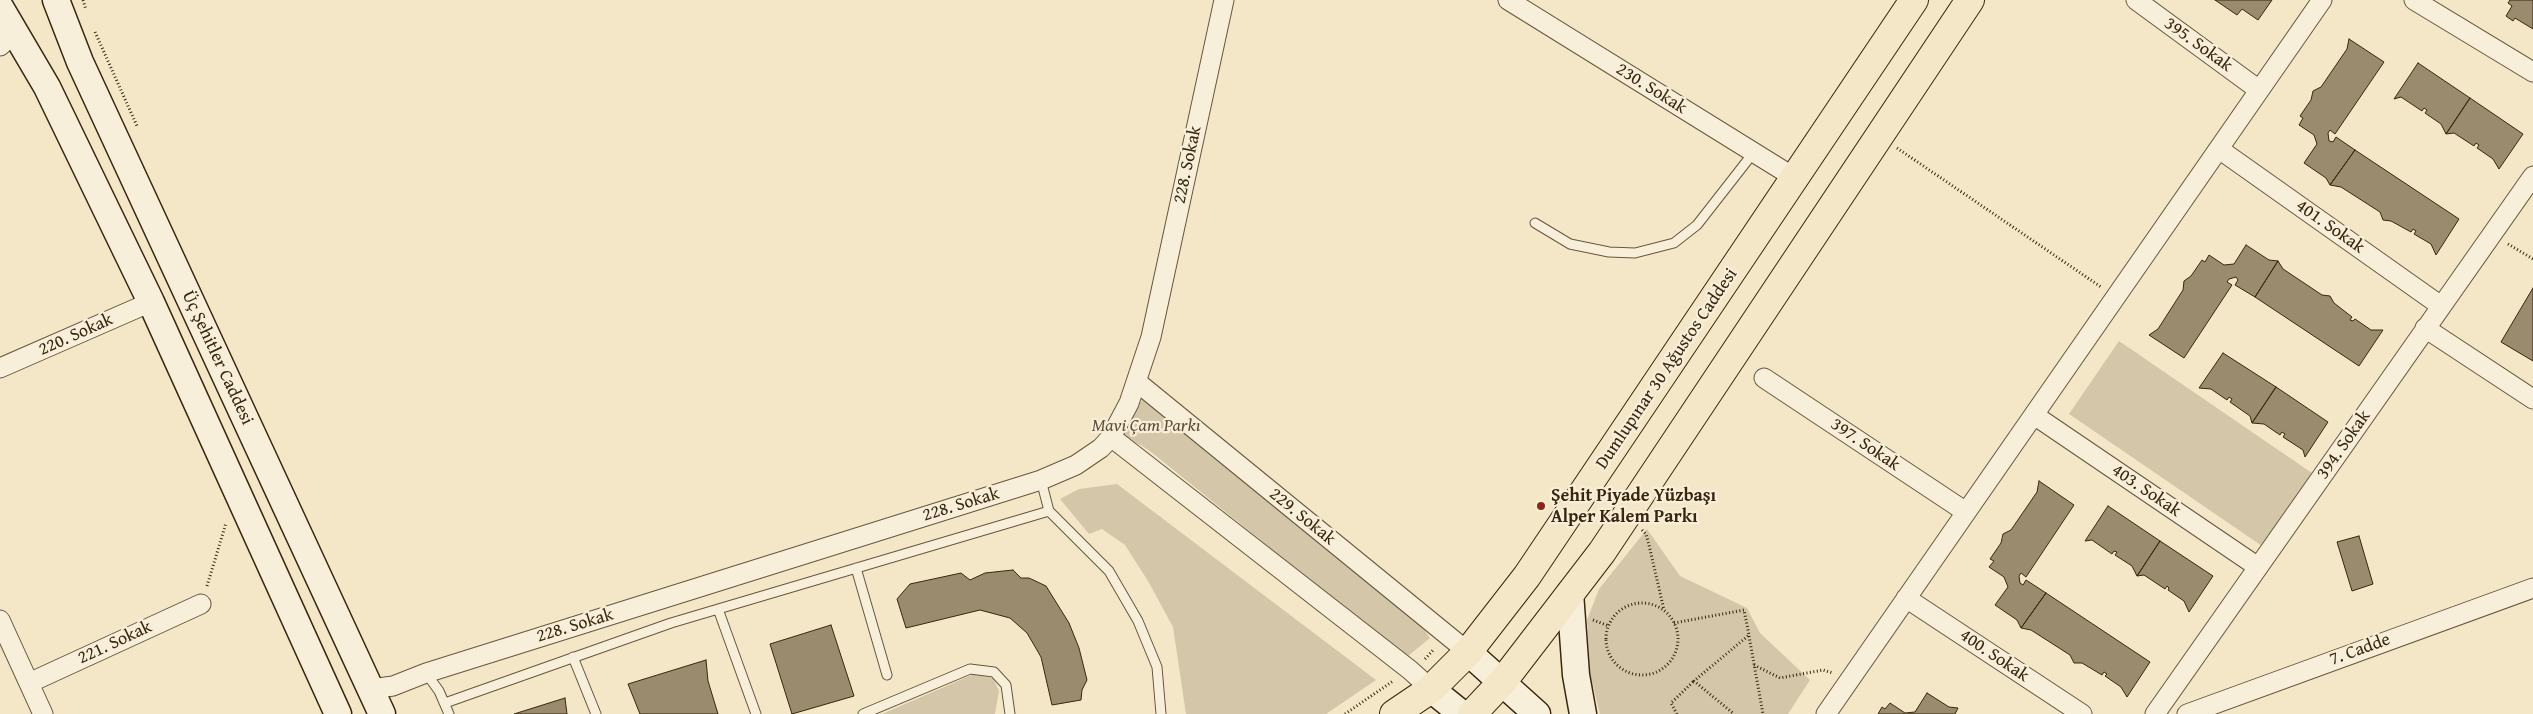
<!DOCTYPE html>
<meta charset="utf-8">
<style>
body{margin:0}
canvas{display:block;background:#f4e7c8}
</style>
<canvas width="2533" height="714"></canvas>
<script>
const ctx = document.querySelector('canvas').getContext('2d');
ctx.lineJoin = 'round';
function paint(path, color) { ctx.fillStyle = color; ctx.fill(path, 'evenodd'); }
const toPath = rows => new Path2D(rows.map(r => 'M' + r).join(''));
function strokePath(path, color, width, dash) { ctx.strokeStyle = color; ctx.lineWidth = width; ctx.lineCap = dash ? 'butt' : 'round'; ctx.setLineDash(dash || []); ctx.stroke(path); }
function write(font, color, halo, rows, align = 'center') {
  ctx.font = font + ' "Gentium Book Plus",serif'; ctx.lineWidth = 4.5; ctx.setLineDash([]); ctx.textBaseline = 'middle'; ctx.strokeStyle = halo; ctx.fillStyle = color; for (const [text, x, y, turn = 0] of rows) {
    ctx.save(); ctx.translate(x, y); ctx.rotate((+turn || 0) * Math.PI / 180); ctx.textAlign = isNaN(turn) ? turn : align; if (halo) ctx.strokeText(text, 0, 0); ctx.fillText(text, 0, 0); ctx.restore();
  }
}
const green = toPath([
 [2119,341,2312,473,2262,546,2069,414],
 [1143,399,1423,628,1430,638,1408,656,1404,656,1155,455,1141,445,1114,434],
 [1117,484,1376,680,1326,714,1186,714,1173,627,1148,581,1125,545,1102,529,1089,534,1060,499,1079,489],
 [1647,529,1680,576,1747,608,1760,633,1810,680,1788,714,1600,714,1590,673,1587,620,1599,589],
 [974,674,993,678,999,691,995,714,882,714]
]);
const building = toPath([
 [2215,0,2272,0,2258,20,2242,9,2237,15,2215,0],
 [2510,0,2533,0,2533,29,2515,18,2513,21,2506,16,2512,6,2508,3,2510,0],
 [2349,39,2384,62,2335,134,2330,130,2328,133,2329,141,2333,142,2336,137,2355,150,2330,185,2326,178,2304,163,2317,144,2314,135,2299,125,2303,118,2300,116,2311,100,2313,91,2321,87,2347,49,2349,39],
 [2418,63,2470,98,2446,134,2441,124,2425,113,2427,110,2424,108,2422,111,2401,97,2394,99,2418,63],
 [2470,98,2523,134,2499,169,2493,159,2477,148,2479,145,2476,143,2474,146,2454,133,2446,134,2470,98],
 [2355,150,2459,219,2436,255,2431,244,2414,234,2416,231,2413,229,2411,232,2391,221,2383,220,2380,212,2341,187,2330,185,2355,150],
 [2246,245,2269,260,2278,261,2255,297,2235,285,2238,280,2236,277,2229,279,2227,282,2232,285,2184,358,2149,335,2158,329,2183,290,2184,281,2191,276,2202,260,2205,262,2209,255,2224,265,2234,264,2246,245],
 [2278,261,2283,269,2322,295,2330,296,2334,303,2352,317,2350,320,2353,321,2355,319,2371,330,2383,330,2359,366,2255,297,2278,261],
 [2533,288,2533,361,2501,342,2533,288],
 [2223,353,2276,387,2252,423,2250,416,2230,402,2232,399,2229,397,2227,400,2211,389,2199,388,2223,353],
 [2276,387,2328,422,2305,457,2303,450,2283,437,2285,434,2282,432,2280,435,2264,424,2252,423,2276,387],
 [2039,481,2074,505,2026,577,2021,573,2019,576,2020,583,2023,585,2026,580,2046,593,2021,628,2017,620,1995,605,2008,587,2004,577,1989,567,1994,561,1990,559,2001,543,2003,534,2011,530,2037,492,2039,481],
 [2108,506,2160,541,2137,576,2132,566,2115,555,2117,552,2114,551,2112,554,2092,540,2085,541,2108,506],
 [2359,536,2373,584,2352,591,2337,542,2359,536],
 [2160,541,2213,576,2189,612,2184,601,2168,590,2169,588,2167,586,2165,589,2144,575,2137,576,2160,541],
 [1013,570,1021,578,1029,578,1046,586,1069,623,1079,648,1087,680,1082,690,1081,700,1052,705,1041,657,1027,633,1010,618,980,610,906,628,897,599,910,584,961,573,970,580,985,573,1013,570],
 [2046,593,2150,662,2127,697,2121,687,2105,676,2107,674,2104,672,2102,675,2082,663,2074,663,2070,655,2031,630,2021,628,2046,593],
 [831,625,854,696,792,714,770,644,831,625],
 [706,660,708,681,718,714,640,714,628,684,706,660],
 [1927,693,1949,707,1958,708,1955,714,1878,714,1882,707,1885,709,1890,703,1905,713,1915,712,1927,693],
 [565,698,567,714,514,714,565,698]
]);
const path = toPath([
 [83,0,86,10],
 [95,32,137,126],
 [1897,148,2101,287],
 [2508,244,2533,259],
 [1642,530,1646,534,1649,545,1664,610],
 [207,586,226,523],
 '1606 639a36 36 0 1 1 72 0a36 36 0 1 1-72 0Z',
 [1593,620,1609,626],
 [1674,623,1744,610,1749,635,1694,681,1734,714],
 [1749,636,1763,714],
 [1425,659,1434,649],
 [1754,665,1780,678,1823,670,1833,673],
 [1345,714,1393,681],
 [1677,714,1671,703,1694,681]
]);
const lane = toPath([
 [1535,223,1570,244,1609,252,1635,253,1674,243,1697,225,1754,152],
 [1041,480,1049,511,1109,571,1138,621,1157,667,1161,714],
 [856,568,887,675],
 [718,609,756,714],
 [573,657,596,714],
 [426,673,439,691,449,714],
 [445,703,671,623,1049,511],
 [863,714,970,669,994,672,1006,685,1010,714]
]);
const street = toPath([
 [1508,0,1795,178],
 [2136,0,2259,90],
 [2414,0,2533,72],
 [0,46,16,32],
 [2219,149,2441,306],
 [2425,328,2533,399],
 [0,368,151,302],
 [1764,378,1966,512],
 [1137,382,1468,652],
 [2034,415,2258,567],
 [1111,437,1410,670,1431,689],
 [1906,598,2082,714],
 [0,620,43,714],
 [29,683,201,604],
 [371,689,393,686,426,673,1041,480,1076,465,1101,448,1111,437,1129,403,1151,337,1224,0],
 [1826,714,2322,0],
 [2155,714,2533,176],
 [2187,714,2533,588]
]);
const secondary = toPath([
 [56,0,80,62,382,714],
 [0,7,47,87,151,302,338,714],
 [1570,593,1576,675,1583,714],
 [1468,652,1537,714],
 [1431,689,1462,714]
]);
const primary = toPath([
 [1394,714,1431,689,1468,652,1527,576,1914,0],
 [1472,714,1503,681,1602,552,1970,0]
]);
const markers = [
 [1541,506,5,"#8f2418"]
];
const streetNames = [
 ["395. Sokak",2198,45,36],
 ["230. Sokak",1651,89,32],
 ["228. Sokak",1188,165,-78],
 ["401. Sokak",2330,227,35],
 ["220. Sokak",76,335,-24],
 ["Üç Şehitler Caddesi",217,358,65],
 ["Dumlupınar 30 Ağustos Caddesi",1667,369,-56],
 ["397. Sokak",1865,445,34],
 ["394. Sokak",2344,445,-55],
 ["403. Sokak",2146,491,34],
 ["228. Sokak",961,505,-17],
 ["229. Sokak",1302,517,39],
 ["228. Sokak",575,626,-17],
 ["221. Sokak",115,643,-25],
 ["7. Cadde",2360,650,-20],
 ["400. Sokak",1994,656,34]
];
const parkNames = [
 ["Mavi Çam Parkı",1146,426]
];
const poiNames = [
 ["Şehit Piyade Yüzbaşı",1551,496],
 ["Alper Kalem Parkı",1551,517]
];
paint(green, '#d4c6a8');
paint(building, '#9a8a6e');
strokePath(building, '#39260d', 1);
strokePath(lane, '#68563c', 11);
strokePath(street, '#68563c', 21);
strokePath(secondary, '#39260d', 29);
strokePath(primary, '#39260d', 30);
strokePath(path, '#39260d', 3, [1, 2.5]);
strokePath(lane, '#f8efdb', 9);
strokePath(street, '#f8efdb', 19);
strokePath(secondary, '#f8efdb', 26);
strokePath(primary, '#f4e7c8', 28);
for (const [x, y, r, color] of markers) { const dot = new Path2D(); dot.arc(x, y, r, 0, 2 * Math.PI); ctx.fillStyle = color; ctx.fill(dot); strokePath(dot, '#f8efdb', 2); }
write('18px', '#39260d', '#f8efdb', streetNames);
write('italic 18px', '#604e34', '#f8efdb', parkNames);
write('bold 18px', '#39260d', '#f8efdb', poiNames, 'left');
</script>
